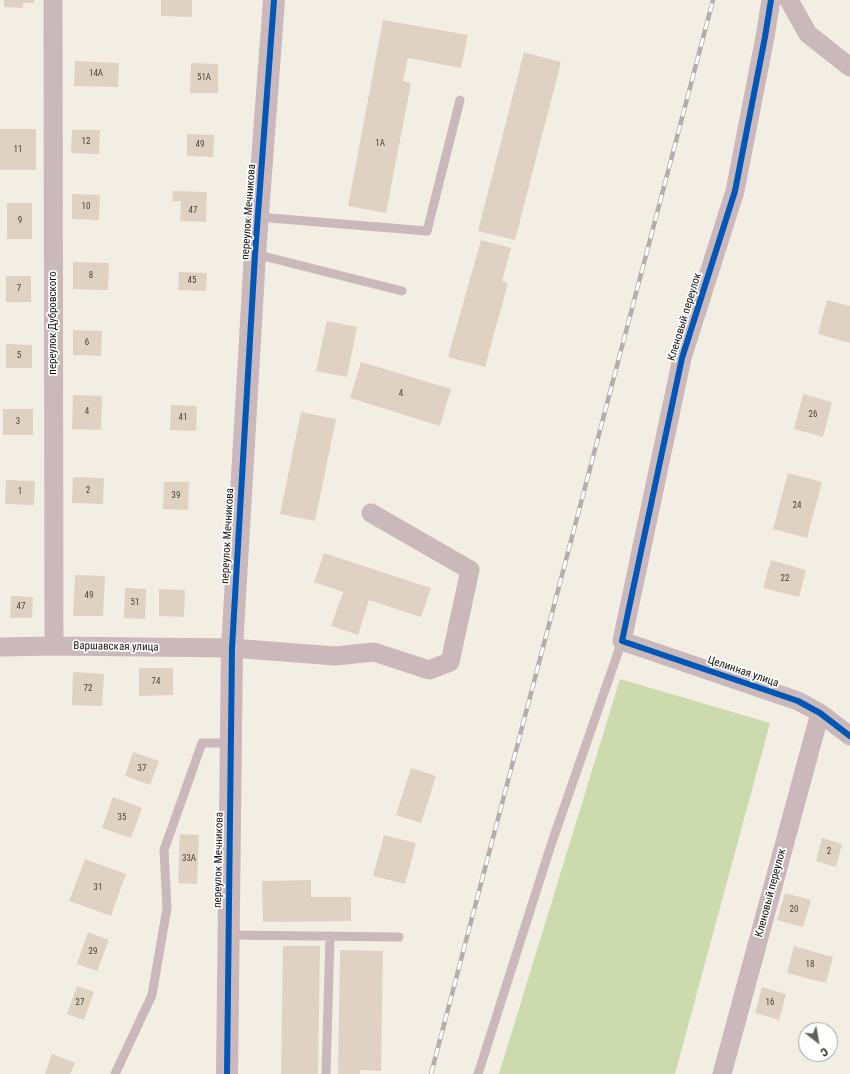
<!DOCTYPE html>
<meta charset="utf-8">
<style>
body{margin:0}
#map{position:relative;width:850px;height:1074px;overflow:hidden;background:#f3eee3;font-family:"Roboto Condensed",sans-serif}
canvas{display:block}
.north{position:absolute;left:798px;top:1022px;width:40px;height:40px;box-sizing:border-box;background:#fff;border:1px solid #a2a19e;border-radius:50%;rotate:149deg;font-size:11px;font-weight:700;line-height:16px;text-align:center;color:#16130c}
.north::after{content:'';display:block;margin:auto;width:14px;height:18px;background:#636057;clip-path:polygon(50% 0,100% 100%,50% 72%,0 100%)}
</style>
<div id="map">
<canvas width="850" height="1074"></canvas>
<div class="north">С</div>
</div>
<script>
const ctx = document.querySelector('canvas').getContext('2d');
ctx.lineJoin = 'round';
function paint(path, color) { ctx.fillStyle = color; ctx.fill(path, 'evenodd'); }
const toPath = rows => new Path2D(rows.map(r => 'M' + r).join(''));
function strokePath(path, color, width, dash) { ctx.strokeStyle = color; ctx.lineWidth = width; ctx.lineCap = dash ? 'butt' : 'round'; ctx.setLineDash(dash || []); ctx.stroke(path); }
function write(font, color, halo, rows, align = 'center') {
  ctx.font = font + ' "Roboto Condensed",sans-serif'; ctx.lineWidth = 3.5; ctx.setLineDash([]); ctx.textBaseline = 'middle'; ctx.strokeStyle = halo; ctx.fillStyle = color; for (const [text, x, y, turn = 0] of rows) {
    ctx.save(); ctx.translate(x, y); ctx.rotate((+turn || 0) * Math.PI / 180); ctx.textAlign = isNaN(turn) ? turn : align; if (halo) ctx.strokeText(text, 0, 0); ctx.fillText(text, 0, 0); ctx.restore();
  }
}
const forest = toPath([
 [620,679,770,723,675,1074,499,1074]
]);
const building = toPath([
 [4,0,34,0,34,3,23,3,23,8,4,7],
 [161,0,192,0,192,17,161,16],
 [383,20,468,35,461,68,408,58,403,81,411,83,386,213,348,206],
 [524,52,561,62,515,240,478,231],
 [75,61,119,63,118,87,74,86],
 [191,63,218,64,218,93,190,93],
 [0,129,36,129,36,170,0,170],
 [72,130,100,130,99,154,71,153],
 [187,134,214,135,213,157,187,156],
 [173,191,207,192,206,222,180,221,181,201,172,201],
 [72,194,100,195,99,220,72,219],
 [7,203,32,203,32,239,7,239],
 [481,240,511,248,502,281,508,283,485,367,448,357],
 [73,262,109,263,108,290,73,289],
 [179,272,207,273,206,291,178,290],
 [6,276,31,276,31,302,6,302],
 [827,300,850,306,850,343,818,334],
 [327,321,357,327,347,377,316,371],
 [73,330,102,331,101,356,73,355],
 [6,344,32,345,32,368,6,368],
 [361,362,451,389,440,426,350,398],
 [803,394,832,402,823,437,794,429],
 [73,395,102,396,101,430,72,429],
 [171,405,197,406,196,431,170,430],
 [3,409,33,409,33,435,3,435],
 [301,412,336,419,315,521,280,514],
 [788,473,822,482,807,538,773,529],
 [73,477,104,478,103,504,72,503],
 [6,480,35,481,34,505,5,504],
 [164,482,189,482,188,510,163,509],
 [324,553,431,588,421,617,369,600,358,635,331,626,343,592,314,582],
 [771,560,806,570,799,597,763,588],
 [75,575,105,576,103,616,73,616],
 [125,588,146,589,145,619,124,618],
 [159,589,185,590,184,617,159,616],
 [11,596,33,597,32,618,10,618],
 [139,668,173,668,173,695,139,696],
 [73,672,104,674,102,706,72,705],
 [133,752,159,761,150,785,125,776],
 [411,768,436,776,421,823,396,815],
 [113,797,142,808,131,838,102,828],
 [180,834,199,835,197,884,178,883],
 [384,835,416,843,405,884,373,876],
 [822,838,842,844,836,867,816,861],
 [85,859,126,874,111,916,69,901],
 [311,880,311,897,351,897,351,921,263,922,262,881],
 [785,893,811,900,803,927,777,920],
 [88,932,109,940,97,971,77,964],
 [283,946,320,946,318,1074,281,1074],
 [794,946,833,957,826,983,787,973],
 [340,950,383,951,381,1071,360,1070,360,1074,338,1074],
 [77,986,94,992,84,1020,67,1014],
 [762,987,786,994,779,1020,755,1013],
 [52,1054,75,1063,70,1074,45,1074]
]);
const service = toPath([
 [258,217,427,231,460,100],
 [255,254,402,291],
 [229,935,399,937],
 [115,1074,152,995,167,908,164,850,202,743,231,743],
 [326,1074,330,936],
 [478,1074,551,845,622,641]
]);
const minor = toPath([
 [53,0,54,646],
 [771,0,765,37,735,191,682,358,622,641,798,701,820,713,850,736],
 [789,0,808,34,850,67],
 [0,647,54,646,232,648,335,656,374,652,429,670,450,662,470,570,371,513],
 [722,1074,820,713]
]);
const tertiary = toPath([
 [227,1074,232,648,255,254,274,0]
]);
const rail = toPath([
 [431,1074,713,0]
]);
const cycleway = toPath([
 [771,0,765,37,735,191,682,358,622,641,798,701,820,713,850,736],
 [227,1074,232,648,255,254,274,0]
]);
const numberNames = [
 ["14А",96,74],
 ["51А",204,78],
 ["12",86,142],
 ["1А",380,144],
 ["49",200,145],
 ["11",18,150],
 ["10",86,207],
 ["47",193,211],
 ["9",20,221],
 ["8",91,276],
 ["45",192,281],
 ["7",19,289],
 ["6",87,343],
 ["5",19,356],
 ["4",401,394],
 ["4",87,412],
 ["26",813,415],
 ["41",183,418],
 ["3",18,422],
 ["2",88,491],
 ["1",20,492],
 ["39",176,496],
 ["24",797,506],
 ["22",785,579],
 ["49",89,596],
 ["51",135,603],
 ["47",21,607],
 ["74",156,682],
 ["72",88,689],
 ["37",142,769],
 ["35",122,818],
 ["2",829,852],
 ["33А",189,859],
 ["31",98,888],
 ["20",794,910],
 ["29",93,952],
 ["18",810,965],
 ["27",80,1003],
 ["16",770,1003]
];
const streetNames = [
 ["переулок Мечникова",249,212,-86],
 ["Кленовый переулок",685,317,-73],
 ["переулок Дубровского",53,323,-90],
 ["переулок Мечникова",228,536,-87],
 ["Варшавская улица",116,647,1],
 ["Целинная улица",743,672,19],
 ["переулок Мечникова",219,860,-89],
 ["Кленовый переулок",771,893,-75]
];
paint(forest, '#ccdaae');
paint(building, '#e0d2c3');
strokePath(service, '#cab8ba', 9);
strokePath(minor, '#cab8ba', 19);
strokePath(tertiary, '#cab8ba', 22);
strokePath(rail, '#b8acab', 4.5);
strokePath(rail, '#fff', 3, [9]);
strokePath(cycleway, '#0057b8', 6);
write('9px', '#48433a', null, numberNames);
write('11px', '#16130c', '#fff', streetNames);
</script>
